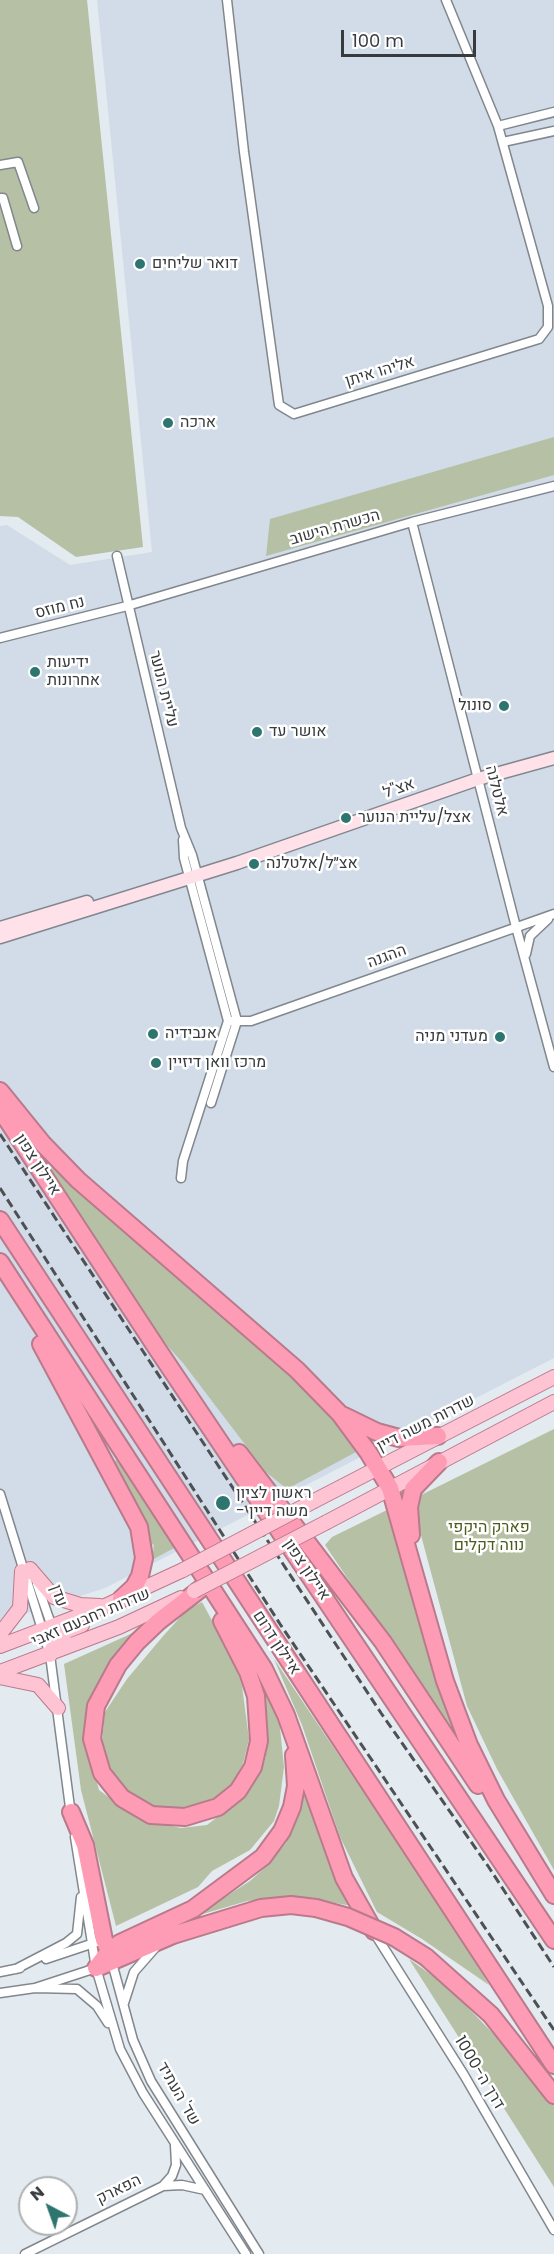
<!DOCTYPE html>
<meta charset="utf-8">
<style>
body{margin:0}
#map{position:relative;width:554px;height:2254px;overflow:hidden;background:#e3eaf0;font-family:Poppins,sans-serif}
canvas{display:block}
.north{position:absolute;left:18px;top:2176px;width:60px;height:60px;box-sizing:border-box;background:#fff;border:2px solid #afb1b1;border-radius:50%;rotate:319deg;font-size:16px;font-weight:700;line-height:24px;text-align:center;color:#383b3d}
.north::after{content:'';display:block;margin:auto;width:21px;height:27px;background:#2d756e;clip-path:polygon(50% 0,100% 100%,50% 72%,0 100%)}
.scale{position:absolute;left:341px;top:30px;width:135px;height:27px;box-sizing:border-box;border:3px solid #383b3d;border-top:0;padding-left:8px;font-size:18px;line-height:21px;white-space:nowrap;color:#383b3d;-webkit-text-stroke:4px #fff;paint-order:stroke}
</style>
<div id="map">
<canvas width="554" height="2254"></canvas>
<div class="north">N</div>
<div class="scale">100 m</div>
</div>
<script>
const ctx = document.querySelector('canvas').getContext('2d');
ctx.lineJoin = 'round';
function paint(path, color) { ctx.fillStyle = color; ctx.fill(path, 'evenodd'); }
const toPath = rows => new Path2D(rows.map(r => 'M' + r).join(''));
function strokePath(path, color, width, dash) { ctx.strokeStyle = color; ctx.lineWidth = width; ctx.lineCap = dash ? 'butt' : 'round'; ctx.setLineDash(dash || []); ctx.stroke(path); }
function write(font, color, halo, rows, align = 'center') {
  ctx.font = font + ' Poppins,Heebo,sans-serif'; ctx.lineWidth = 5; ctx.setLineDash([]); ctx.textBaseline = 'middle'; ctx.strokeStyle = halo; ctx.fillStyle = color; for (const [text, x, y, turn = 0] of rows) {
    ctx.save(); ctx.translate(x, y); ctx.rotate((+turn || 0) * Math.PI / 180); ctx.textAlign = isNaN(turn) ? turn : align; if (halo) ctx.strokeText(text, 0, 0); ctx.fillText(text, 0, 0); ctx.restore();
  }
}
const built = toPath([
 [97,0,554,0,554,1358,105,1588,0,1622,0,526,7,525,70,565,152,552]
]);
const green = toPath([
 [0,0,87,0,143,547,76,557,18,517,0,516],
 [554,437,554,475,266,556,270,519],
 [55,1166,318,1401,339,1424,358,1451,287,1489,266,1472,183,1363,163,1341,50,1170],
 [554,1429,554,1870,497,1769,467,1706,415,1513,419,1496],
 [120,1457,174,1548,152,1560,154,1545,149,1542,132,1496,113,1463],
 [389,1509,454,1725,450,1730,325,1545,332,1537],
 [202,1602,234,1661,242,1686,249,1739,243,1764,232,1784,216,1797,196,1806,163,1809,134,1798,112,1773,102,1742,105,1712,127,1679,164,1635,187,1610],
 [135,1632,111,1660,99,1680,89,1708,86,1744,99,1790,138,1819,181,1828,207,1825,242,1798,257,1778,265,1760,268,1740,264,1703,246,1654,259,1674,279,1718,284,1767,279,1806,274,1821,250,1850,212,1871,198,1887,116,1926,81,1790,64,1664],
 [274,1659,461,1937,489,1985,422,1939,377,1912,340,1837,302,1725],
 [302,1773,352,1906,302,1897,276,1898,247,1901,196,1916,250,1881,268,1865,286,1843,301,1800],
 [409,1959,447,1986,536,2078,554,2103,554,2187]
]);
const street = toPath([
 [227,0,244,152,279,405,294,414,539,339,548,327,548,306,498,126,446,0],
 [498,126,554,112],
 [503,142,554,131],
 [0,165,18,162,34,208],
 [0,198,3,198,17,246],
 [412,522,516,927,554,1067],
 [117,556,181,828,192,855,237,1021],
 [0,638,127,606,412,522,554,486],
 [183,840,184,858,228,1021],
 [526,954,530,936,548,919],
 [228,1021,251,1021,554,914],
 [211,1103,237,1021],
 [181,1178,183,1161,228,1021],
 [0,1494,50,1655,71,1815],
 [37,1584,52,1627,50,1649],
 [75,1837,96,1968,120,2049,143,2093,246,2254],
 [375,1934,464,2075,554,2230],
 [46,1959,97,1942],
 [111,1959,133,2040,151,2081,259,2254],
 [16,1969,66,1943,77,1934,81,1897],
 [0,1972,20,1968],
 [35,1988,77,1989,97,2006,108,2023],
 [0,1993,35,1988,96,1968],
 [124,2003,134,1972,155,1948],
 [163,2186,172,2176,176,2165,175,2145],
 [25,2254,163,2186,182,2185,205,2190]
]);
const secondary = toPath([
 [0,928,87,902],
 [0,937,237,863,478,779,554,758]
]);
const primary = toPath([
 [314,1501,554,1377],
 [327,1522,554,1402],
 [30,1569,54,1597,80,1605,100,1606],
 [0,1634,20,1608,22,1571],
 [0,1646,105,1606,183,1570],
 [50,1655,53,1647,67,1631,82,1625],
 [0,1672,119,1627,181,1598],
 [0,1677,38,1685,58,1708]
]);
const highway = toPath([
 [0,1091,43,1144,78,1180,297,1370,340,1414,368,1452,390,1488,445,1681,469,1745,496,1800,554,1895],
 [0,1109,158,1350,554,1940],
 [0,1220,554,2065],
 [0,1262,264,1669,286,1715,344,1878,374,1931],
 [41,1344,139,1527,144,1558,140,1576,134,1587,121,1599],
 [342,1415,377,1432,399,1438,438,1436],
 [239,1453,383,1642,478,1785],
 [411,1535,409,1507,413,1489,439,1462],
 [203,1587,159,1621,137,1642,118,1665,96,1706,92,1739,102,1773,122,1798,151,1815,185,1817,218,1807,238,1791,253,1767,259,1741,256,1696,248,1672,222,1621],
 [71,1812,85,1845,104,1940,109,1951,116,1957],
 [426,1957,491,2015,554,2095],
 [99,1967,173,1935,261,1908,291,1905,316,1908],
 [96,1968,109,1951,120,1943,193,1909,263,1857,282,1831,292,1807,296,1786,294,1755]
]);
const rail = toPath([
 [0,1134,381,1713,488,1866,554,1967],
 [0,1188,280,1624,554,2030]
]);
const primaryBridge = toPath([
 [183,1570,314,1501],
 [194,1591,327,1522]
]);
const highwayBridge = toPath([
 [316,1908,348,1917,394,1937,426,1957]
]);
const markers = [
 [140,264,6,"#2d756e"],
 [168,423,6,"#2d756e"],
 [35,672,6,"#2d756e"],
 [504,706,6,"#2d756e"],
 [257,732,6,"#2d756e"],
 [346,818,6,"#2d756e"],
 [254,864,6,"#2d756e"],
 [153,1034,6,"#2d756e"],
 [500,1037,6,"#2d756e"],
 [156,1063,6,"#2d756e"],
 [223,1503,8,"#2d756e"]
];
const poiNames = [
 ["דואר שליחים",152,264],
 ["ארכה",180,423],
 ["ידיעות",47,663],
 ["אחרונות",47,681],
 ["סונול",492,706,"right"],
 ["אושר עד",269,732],
 ["אצל/עליית הנוער",358,818],
 ["אצ״ל/אלטלנה",266,864],
 ["אנבידיה",165,1034],
 ["מעדני מניה",488,1037,"right"],
 ["מרכז וואן דיזיין",168,1063],
 ["ראשון לציון",236,1494],
 ["- משה דיין",236,1512]
];
const streetNames = [
 ["אליהו איתן",380,372,-17],
 ["הכשרת הישוב",335,528,-16],
 ["נח מוזס",60,608,-14],
 ["עליית הנוער",163,689,76],
 ["אצ\"ל",399,789,-19],
 ["אלטלנה",496,791,76],
 ["ההגנה",387,957,-20],
 ["איילון צפון",37,1165,57],
 ["שדרות משה דיין",426,1424,-27],
 ["איילון צפון",306,1570,56],
 ["עדן",58,1596,70],
 ["שדרות רחבעם זאבי",91,1618,-23],
 ["איילון דרום",276,1643,57],
 ["דרך ה-1000",479,2073,59],
 ["שד' העתיד",178,2094,60],
 ["הפארק",119,2190,-26]
];
const parkNames = [
 ["פארק היקפי",489,1528],
 ["נווה דקלים",489,1546]
];
paint(built, '#d1dce8');
paint(green, '#b6c0a4');
strokePath(street, '#81878d', 11);
strokePath(secondary, '#81878d', 15);
strokePath(primary, '#b97a8b', 16);
strokePath(highway, '#b97a8b', 20);
strokePath(street, '#fff', 8);
strokePath(secondary, '#ffe1e9', 12);
strokePath(primary, '#ffc4d3', 14);
strokePath(highway, '#ff9cb5', 16);
strokePath(rail, '#4e5154', 3, [9, 4.5]);
strokePath(primaryBridge, '#b97a8b', 16, []);
strokePath(highwayBridge, '#b97a8b', 20, []);
strokePath(primaryBridge, '#ffc4d3', 14);
strokePath(highwayBridge, '#ff9cb5', 16);
for (const [x, y, r, color] of markers) { const dot = new Path2D(); dot.arc(x, y, r, 0, 2 * Math.PI); ctx.fillStyle = color; ctx.fill(dot); strokePath(dot, '#fff', 2); }
write('16px', '#383b3d', '#fff', poiNames, 'left');
write('16px', '#383b3d', '#fff', streetNames);
write('16px', '#4b5d1e', '#fff', parkNames);
</script>
